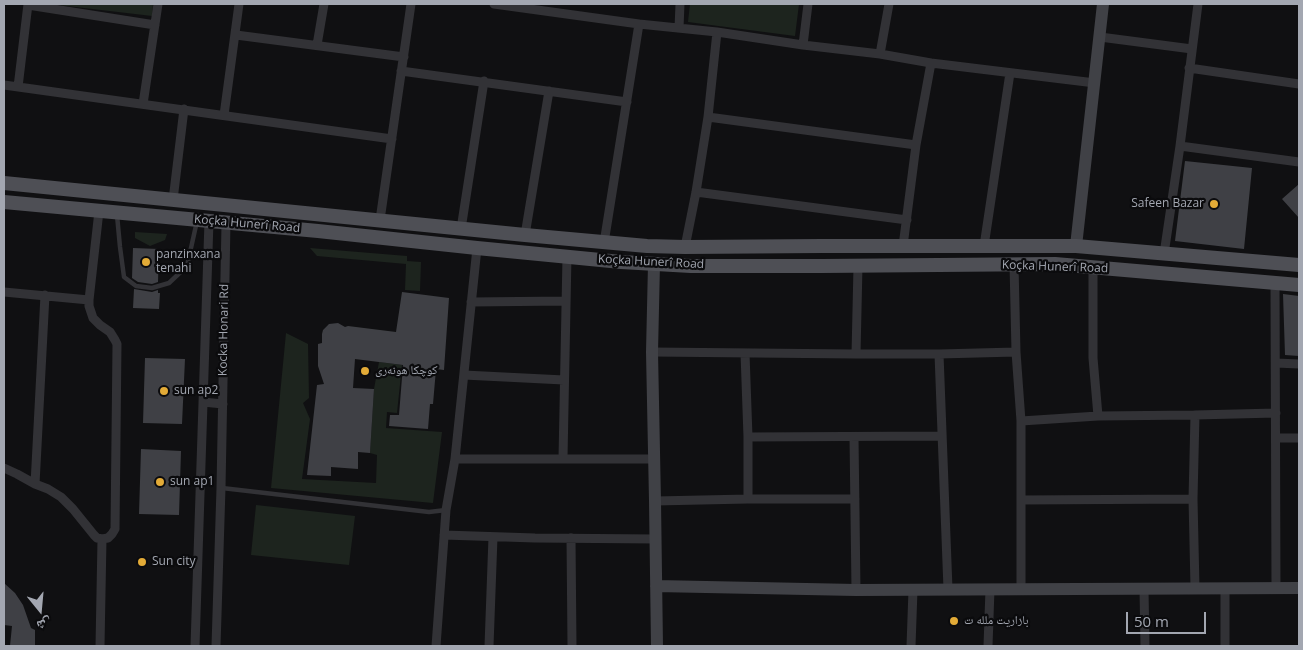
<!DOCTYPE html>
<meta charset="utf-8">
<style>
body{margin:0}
#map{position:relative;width:1303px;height:650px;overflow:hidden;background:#101012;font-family:"Open Sans","Noto Naskh Arabic",sans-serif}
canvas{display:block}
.frame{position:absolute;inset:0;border:5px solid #a3a7b1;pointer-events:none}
.north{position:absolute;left:15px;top:585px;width:50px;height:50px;-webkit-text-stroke:4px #0b0b0d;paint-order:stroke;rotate:163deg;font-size:14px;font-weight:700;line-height:20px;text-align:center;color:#a3a7b1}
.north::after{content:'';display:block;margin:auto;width:18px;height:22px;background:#a3a7b1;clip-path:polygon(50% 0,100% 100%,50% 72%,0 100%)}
.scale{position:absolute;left:1126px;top:612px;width:80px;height:22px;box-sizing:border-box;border:2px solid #a3a7b1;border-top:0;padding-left:6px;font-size:15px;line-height:18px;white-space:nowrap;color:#a3a7b1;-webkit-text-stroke:4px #0b0b0d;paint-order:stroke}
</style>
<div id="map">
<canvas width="1303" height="650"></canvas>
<div class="frame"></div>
<div class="north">ش</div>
<div class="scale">50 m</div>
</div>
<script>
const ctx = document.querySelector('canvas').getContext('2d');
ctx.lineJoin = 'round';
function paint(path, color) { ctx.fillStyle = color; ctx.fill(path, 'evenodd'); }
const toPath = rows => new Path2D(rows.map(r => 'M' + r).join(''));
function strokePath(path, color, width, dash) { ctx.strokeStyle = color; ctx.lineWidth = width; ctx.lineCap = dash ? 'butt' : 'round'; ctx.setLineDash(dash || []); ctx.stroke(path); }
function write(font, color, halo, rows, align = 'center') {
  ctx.font = font + ' "Open Sans","Noto Naskh Arabic",sans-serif'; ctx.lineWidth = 4.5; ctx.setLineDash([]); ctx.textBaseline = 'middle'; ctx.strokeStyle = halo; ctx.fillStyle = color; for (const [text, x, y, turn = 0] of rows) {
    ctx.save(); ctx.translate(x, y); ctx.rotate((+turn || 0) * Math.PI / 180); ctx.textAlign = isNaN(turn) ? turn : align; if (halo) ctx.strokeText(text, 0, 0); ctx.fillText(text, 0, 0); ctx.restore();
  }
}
const green = toPath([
 [50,4,153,4,152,16],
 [690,4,799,4,795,36,688,22],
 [135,232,167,234,165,240,150,246,135,238],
 [310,248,407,256,407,261,421,262,420,291,405,290,406,264,317,256],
 [286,333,308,344,309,398,303,403,310,419,302,479,376,483,377,455,370,453,374,389,379,362,402,365,397,413,387,412,386,428,442,432,433,503,271,488],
 [256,505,355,516,349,565,251,555]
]);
const building = toPath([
 [1185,161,1252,168,1244,249,1175,241],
 [1299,184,1299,218,1282,199],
 [133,248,159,249,158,282,152,284,138,282,132,278],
 [134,289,152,292,158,290,158,293,160,293,159,309,133,308],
 [402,292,449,298,444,370,436,369,433,404,430,404,428,429,389,426,390,415,399,415,403,365,355,359,353,388,374,389,370,453,358,452,358,469,331,467,331,476,307,475,317,385,324,384,318,366,318,344,322,343,322,334,323,330,329,324,338,323,345,327,348,326,396,332],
 [1283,294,1299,296,1299,356,1285,355],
 [145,358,185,359,182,424,143,423],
 [141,449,181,451,179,515,139,514],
 [4,583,15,593,23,605,31,628,35,630,35,646,10,646,12,626,4,625]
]);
const lane = toPath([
 [117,215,120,247,124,277,136,286,152,288,169,283,187,266,197,221],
 [222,488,429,512,446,510]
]);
const street = toPath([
 [494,4,639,24,717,32,803,45,880,54,931,63,1095,83],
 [28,5,155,25],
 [679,28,680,4],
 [236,35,404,57],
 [1100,37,1192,49],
 [317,45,324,4],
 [803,45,808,4],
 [880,54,889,4],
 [1189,68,1299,84],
 [401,71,627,102],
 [4,85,392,139],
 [18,87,28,4],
 [143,104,158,4],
 [224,115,239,4],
 [708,117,916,145],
 [1180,146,1299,162],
 [696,192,907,220],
 [173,200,184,109],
 [380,220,411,4],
 [461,229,484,81],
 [525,235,549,91],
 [604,243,639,24],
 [903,246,916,145,931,63],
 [984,246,1010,73],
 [685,247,696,192,708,117,717,32],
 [1164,254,1180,146,1198,4],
 [1014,264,1016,352,1021,421,1021,589],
 [1275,283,1276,588],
 [4,292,89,300],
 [471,302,566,301],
 [652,352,856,354,939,354,1016,352],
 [745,353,748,437,748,499],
 [856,354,858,266],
 [939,354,948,589],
 [1276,363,1299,364],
 [464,375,564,380],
 [203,402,223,404],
 [1098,416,1195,415],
 [1021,421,1098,416,1093,358,1093,267],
 [748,437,942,436],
 [854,437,856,590],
 [1276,438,1299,438],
 [563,458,567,256],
 [455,459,655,459],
 [4,468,17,474,35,484,48,489,61,497,73,509,94,535,97,538,102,539,108,538,112,534,115,529,117,344,115,340,110,332,100,325,93,318,89,306,89,300,99,211],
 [35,484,45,295],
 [1193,499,1195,588],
 [1021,500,1193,499,1195,415,1276,413],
 [655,501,748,499,855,499],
 [444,535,535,538,656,539],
 [571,538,572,646],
 [1225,588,1225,646],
 [1144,589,1145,646],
 [100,646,102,539],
 [195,646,209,221],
 [216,646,221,488,226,223],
 [436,646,446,510,455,459,477,248],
 [489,646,493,537],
 [911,646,913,590],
 [988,646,990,589]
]);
const secondary = toPath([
 [1076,246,1103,4],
 [654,264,652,352,655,501,657,646],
 [656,586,856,590,1299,588]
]);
const primary = toPath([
 [4,183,525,235,647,246,685,247,822,246,1076,246,1299,265],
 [4,202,318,231,477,248,621,262,691,266,822,266,1055,264,1299,285]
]);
const markers = [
 [1214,204,5,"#e3ab37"],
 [146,262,5,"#e3ab37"],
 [365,371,5,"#e3ab37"],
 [164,391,5,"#e3ab37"],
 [160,482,5,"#e3ab37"],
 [142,562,5,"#e3ab37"],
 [954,621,5,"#e3ab37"]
];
const poiNames = [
 ["Safeen Bazar",1204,204,"right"],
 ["panzinxana",156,255],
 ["tenahi",156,269],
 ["كوچكا هونەری",375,371],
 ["sun ap2",174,391],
 ["sun ap1",170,482],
 ["Sun city",152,562],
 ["بازاريت ملله ت",964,621]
];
const streetNames = [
 ["Koçka Hunerî Road",247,224,5],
 ["Koçka Hunerî Road",651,262,3],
 ["Koçka Hunerî Road",1055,267,2],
 ["Kocka Honari Rd",224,330,-89]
];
paint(green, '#1d241e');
paint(building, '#3f4045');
strokePath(lane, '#323236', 4.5);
strokePath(street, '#323236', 9);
strokePath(secondary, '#404146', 12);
strokePath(primary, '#4e4f55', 14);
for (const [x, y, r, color] of markers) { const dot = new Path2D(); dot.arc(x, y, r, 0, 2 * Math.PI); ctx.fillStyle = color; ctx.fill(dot); strokePath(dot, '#0b0b0d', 2); }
write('12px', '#a3a7b1', '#0b0b0d', poiNames, 'left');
write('12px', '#a3a7b1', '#0b0b0d', streetNames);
</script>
